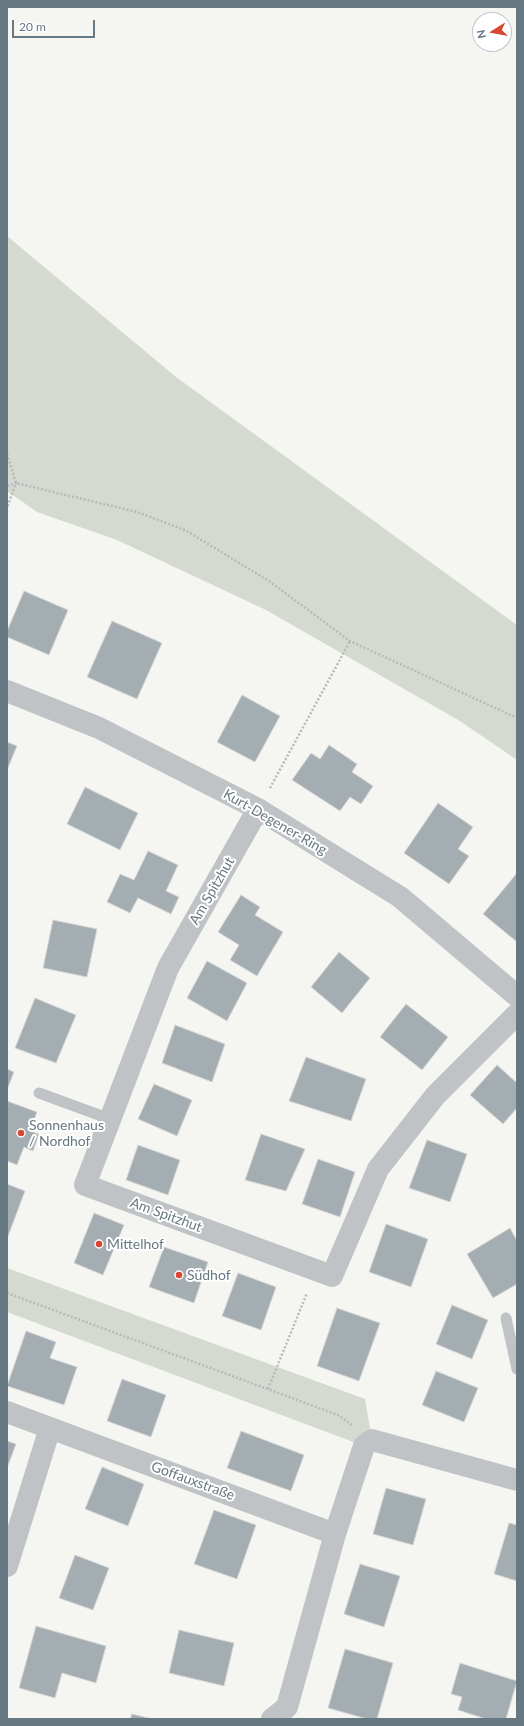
<!DOCTYPE html>
<meta charset="utf-8">
<style>
body{margin:0}
#map{position:relative;width:524px;height:1726px;overflow:hidden;background:#f5f5f2;font-family:Lato,sans-serif}
canvas{display:block}
.frame{position:absolute;inset:0;border:8px solid #667881;pointer-events:none}
.north{position:absolute;left:472px;top:12px;width:40px;height:40px;box-sizing:border-box;background:#fff;border:1px solid #c2c9cd;border-radius:50%;rotate:259deg;font-size:11px;font-weight:700;line-height:16px;text-align:center;color:#667881}
.north::after{content:'';display:block;margin:auto;width:14px;height:18px;background:#d8472f;clip-path:polygon(50% 0,100% 100%,50% 72%,0 100%)}
.scale{position:absolute;left:12px;top:20px;width:83px;height:18px;box-sizing:border-box;border:2px solid #667881;border-top:0;padding-left:5px;font-size:12px;line-height:14px;white-space:nowrap;color:#667881;-webkit-text-stroke:3px #fff;paint-order:stroke}
</style>
<div id="map">
<canvas width="524" height="1726"></canvas>
<div class="frame"></div>
<div class="north">N</div>
<div class="scale">20 m</div>
</div>
<script>
const ctx = document.querySelector('canvas').getContext('2d');
ctx.lineJoin = 'round';
function paint(path, color) { ctx.fillStyle = color; ctx.fill(path, 'evenodd'); }
const toPath = rows => new Path2D(rows.map(r => 'M' + r).join(''));
function strokePath(path, color, width, dash) { ctx.strokeStyle = color; ctx.lineWidth = width; ctx.lineCap = dash ? 'butt' : 'round'; ctx.setLineDash(dash || []); ctx.stroke(path); }
function write(font, color, halo, rows, align = 'center') {
  ctx.font = font + ' Lato,sans-serif'; ctx.lineWidth = 4; ctx.setLineDash([]); ctx.textBaseline = 'middle'; ctx.strokeStyle = halo; ctx.fillStyle = color; for (const [text, x, y, turn = 0] of rows) {
    ctx.save(); ctx.translate(x, y); ctx.rotate((+turn || 0) * Math.PI / 180); ctx.textAlign = isNaN(turn) ? turn : align; if (halo) ctx.strokeText(text, 0, 0); ctx.fillText(text, 0, 0); ctx.restore();
  }
}
const green = toPath([
 [7,236,176,377,517,625,517,760,460,721,266,610,117,540,37,512,7,491],
 [7,1268,365,1399,372,1440,364,1446,7,1312]
]);
const building = toPath([
 [24,591,68,610,49,655,7,637,7,631,24,591],
 [112,621,162,643,137,699,87,677,112,621],
 [242,695,280,716,255,762,217,742,242,695],
 [7,742,17,746,7,770,7,742],
 [329,745,357,764,352,772,373,786,361,804,350,797,340,811,292,780,311,753,320,759,329,745],
 [85,787,138,813,120,850,67,824,85,787],
 [438,803,473,827,458,849,469,856,449,884,404,853,438,803],
 [148,851,178,865,166,891,179,897,171,914,138,898,130,913,107,902,120,874,134,880,148,851],
 [517,873,517,942,483,914,517,873],
 [241,895,260,907,255,915,283,932,257,976,230,960,239,945,218,932,241,895],
 [53,920,97,929,87,977,43,968,53,920],
 [339,952,370,978,342,1013,311,987,339,952],
 [207,961,247,983,227,1021,187,998,207,961],
 [35,998,76,1015,56,1063,15,1048,35,998],
 [406,1004,448,1037,422,1070,380,1037,406,1004],
 [175,1025,225,1044,212,1082,162,1063,175,1025],
 [306,1057,366,1079,351,1121,289,1101,306,1057],
 [497,1065,517,1083,517,1108,503,1124,470,1095,497,1065],
 [7,1069,14,1072,7,1090,7,1069],
 [154,1084,192,1100,177,1136,138,1119,154,1084],
 [7,1101,37,1112,30,1131,39,1134,33,1151,24,1147,17,1165,7,1161,7,1101],
 [261,1134,305,1149,286,1191,245,1180,261,1134],
 [427,1140,467,1154,450,1202,409,1188,427,1140],
 [138,1145,180,1160,168,1195,126,1180,138,1145],
 [318,1159,355,1172,340,1217,302,1204,318,1159],
 [7,1184,25,1191,7,1239,7,1184],
 [94,1213,124,1225,103,1275,74,1263,94,1213],
 [386,1224,428,1239,411,1287,369,1272,386,1224],
 [510,1228,517,1241,517,1284,493,1298,467,1254,510,1228],
 [164,1247,208,1262,194,1303,149,1287,164,1247],
 [238,1273,276,1287,261,1330,222,1316,238,1273],
 [452,1305,488,1320,472,1359,436,1344,452,1305],
 [337,1308,380,1323,359,1381,317,1366,337,1308],
 [26,1331,56,1342,50,1358,77,1367,64,1405,7,1386,26,1331],
 [436,1371,478,1388,464,1422,422,1405,436,1371],
 [122,1379,166,1395,151,1437,107,1421,122,1379],
 [241,1431,304,1455,291,1491,227,1468,241,1431],
 [7,1441,16,1444,7,1468,7,1441],
 [102,1467,144,1484,128,1526,85,1509,102,1467],
 [386,1488,426,1499,413,1545,373,1534,386,1488],
 [214,1510,256,1525,237,1579,194,1564,214,1510],
 [509,1523,517,1525,517,1581,494,1574,509,1523],
 [75,1555,109,1568,93,1610,59,1598,75,1555],
 [360,1564,400,1576,384,1627,344,1614,360,1564],
 [36,1626,106,1646,96,1683,62,1673,55,1698,19,1688,36,1626],
 [179,1630,234,1643,224,1686,169,1673,179,1630],
 [345,1649,393,1663,377,1719,367,1719,328,1708,345,1649],
 [460,1663,517,1681,506,1719,486,1719,458,1710,462,1697,451,1694,460,1663],
 [132,1714,152,1719,130,1719,132,1714]
]);
const path = toPath([
 [7,454,16,483,137,512,185,530,269,581,350,641,517,718],
 [7,486,16,483,7,508],
 [270,788,350,641],
 [7,1293,338,1415,352,1425],
 [268,1389,307,1293]
]);
const service = toPath([
 [39,1093,110,1119],
 [506,1318,517,1369]
]);
const minor = toPath([
 [7,691,99,728,258,809,400,897,517,996],
 [258,809,168,968,85,1185,332,1276,378,1169,435,1096,517,1014],
 [7,1412,335,1534],
 [7,1566,50,1428],
 [272,1719,287,1707,335,1534,364,1446,372,1440,517,1480]
]);
const markers = [
 [21,1133,4,"#d8472f"],
 [99,1244,4,"#d8472f"],
 [179,1275,4,"#d8472f"]
];
const streetNames = [
 ["Kurt-Degener-Ring",275,822,30],
 ["Am Spitzhut",212,891,-60],
 ["Am Spitzhut",166,1215,20],
 ["Goffauxstraße",193,1481,20]
];
const poiNames = [
 ["Sonnenhaus",29,1125],
 ["/ Nordhof",29,1141],
 ["Mittelhof",107,1244],
 ["Südhof",187,1275]
];
paint(green, '#d5dad1');
paint(building, '#a4adb1');
strokePath(building, '#d7d6d5', 1);
strokePath(path, '#b7babc', 2.5, [2, 2]);
strokePath(service, '#bfc3c6', 11);
strokePath(minor, '#bfc3c6', 22);
for (const [x, y, r, color] of markers) { const dot = new Path2D(); dot.arc(x, y, r, 0, 2 * Math.PI); ctx.fillStyle = color; ctx.fill(dot); strokePath(dot, '#fff', 1.5); }
write('14px', '#667881', '#fff', streetNames);
write('14px', '#667881', '#fff', poiNames, 'left');
</script>
